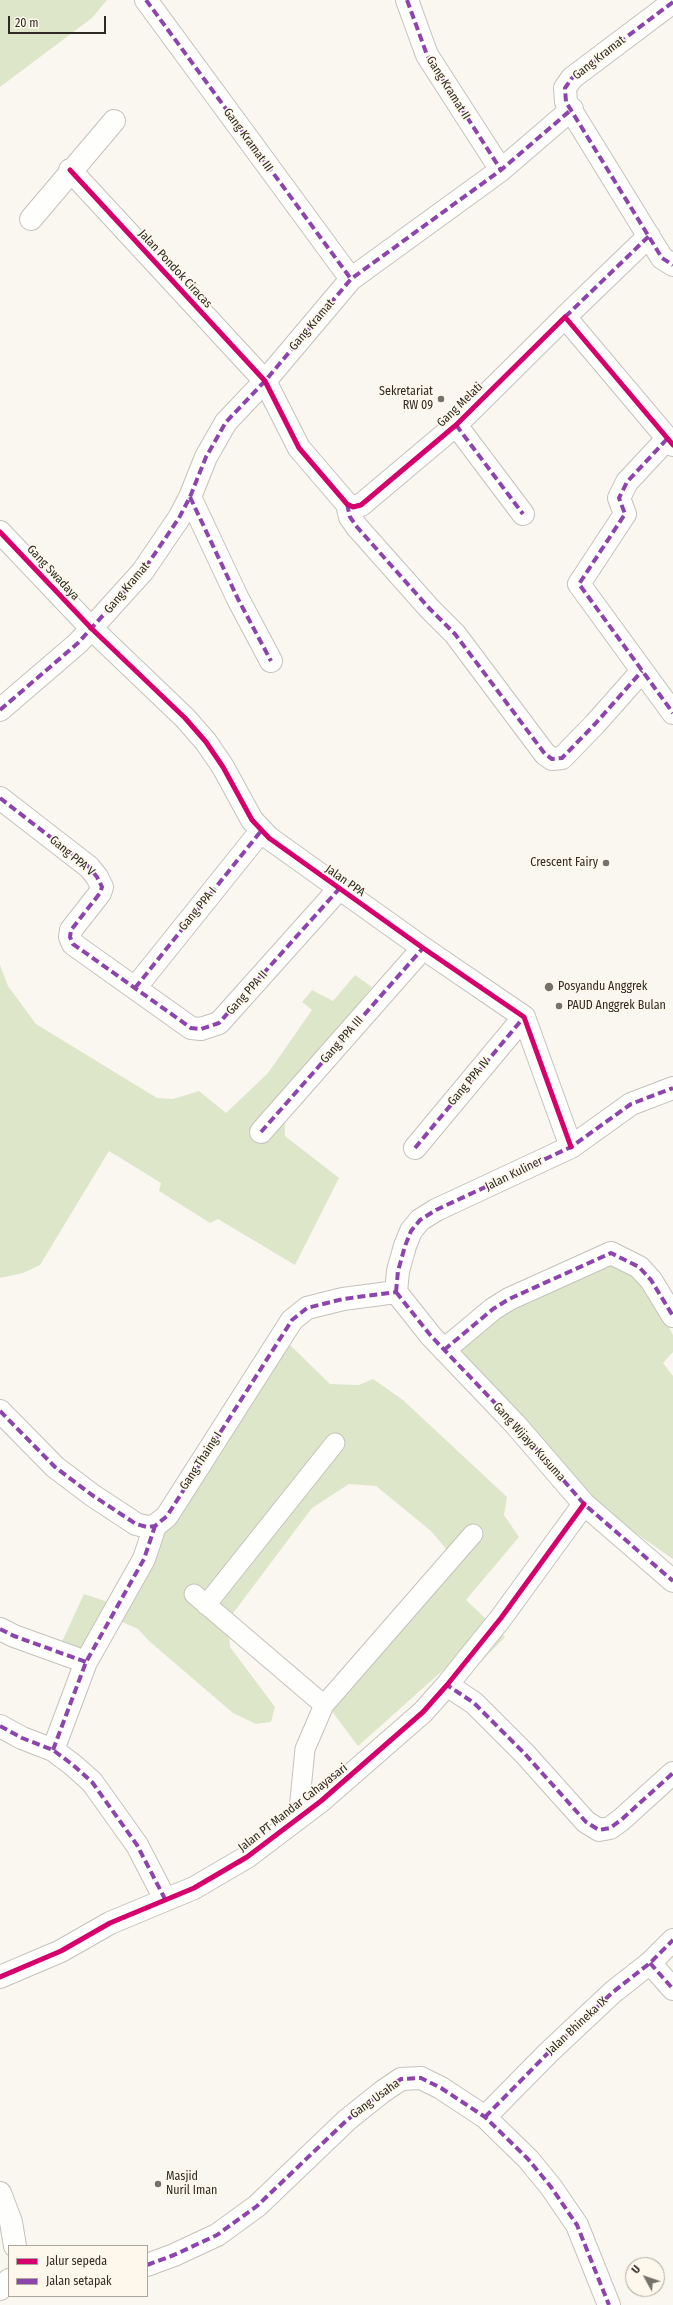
<!DOCTYPE html>
<style>
body{margin:0}
#map{position:relative;width:673px;height:2305px;overflow:hidden;background:#faf7f0;font-family:"Fira Sans Condensed",sans-serif}
canvas{display:block}
.legend{position:absolute;left:8px;top:2245px;width:140px;height:52px;box-sizing:border-box;background:#fef8ec;border:1px solid #aba69c;margin:0;padding:5px 7px;list-style:none;font-size:12px;color:#2e2a23}
.legend li{display:flex;align-items:center;gap:8px;height:20px}
.legend b{width:20px;border:1px solid #aba69c}
.north{position:absolute;left:625px;top:2257px;width:40px;height:40px;box-sizing:border-box;background:#fef8ec;border:1px solid #aba69c;border-radius:50%;rotate:310deg;font-size:11px;font-weight:700;line-height:16px;text-align:center;color:#2e2a23}
.north::after{content:'';display:block;margin:auto;width:14px;height:18px;background:#75726b;clip-path:polygon(50% 0,100% 100%,50% 72%,0 100%)}
.scale{position:absolute;left:8px;top:16px;width:98px;height:18px;box-sizing:border-box;border:2px solid #2e2a23;border-top:0;padding-left:5px;font-size:12px;line-height:14px;white-space:nowrap;color:#2e2a23;-webkit-text-stroke:3px #fef8ec;paint-order:stroke}
</style>
<div id="map">
<canvas width="673" height="2305"></canvas>
<ul class="legend">
<li><b style="height:5px;background:#d6006c"></b>Jalur sepeda</li>
<li><b style="height:5px;background:#8e44ad"></b>Jalan setapak</li>
</ul>
<div class="north">U</div>
<div class="scale">20 m</div>
</div>
<script>
const ctx = document.querySelector('canvas').getContext('2d');
ctx.lineJoin = 'round';
function paint(path, color) { ctx.fillStyle = color; ctx.fill(path, 'evenodd'); }
const toPath = rows => new Path2D(rows.map(r => 'M' + r).join(''));
function strokePath(path, color, width, dash) { ctx.strokeStyle = color; ctx.lineWidth = width; ctx.lineCap = dash ? 'butt' : 'round'; ctx.setLineDash(dash || []); ctx.stroke(path); }
function write(font, color, halo, rows, align = 'center') {
  ctx.font = font + ' "Fira Sans Condensed",sans-serif'; ctx.lineWidth = 3.5; ctx.setLineDash([]); ctx.textBaseline = 'middle'; ctx.strokeStyle = halo; ctx.fillStyle = color; for (const [text, x, y, turn = 0] of rows) {
    ctx.save(); ctx.translate(x, y); ctx.rotate((+turn || 0) * Math.PI / 180); ctx.textAlign = isNaN(turn) ? turn : align; if (halo) ctx.strokeText(text, 0, 0); ctx.fillText(text, 0, 0); ctx.restore();
  }
}
const green = toPath([
 [0,0,107,0,92,18,0,87],
 [0,965,8,986,36,1024,157,1098,173,1099,199,1091,226,1113,268,1073,312,1010,302,1002,312,990,333,1001,355,975,372,987,284,1101,285,1136,339,1178,295,1265,218,1219,210,1223,159,1191,161,1183,109,1151,40,1265,23,1273,0,1278],
 [604,1260,641,1276,673,1335,673,1352,663,1363,673,1376,673,1559,588,1500,451,1348,505,1304],
 [276,1340,291,1346,330,1384,359,1385,373,1379,403,1400,507,1497,504,1515,519,1537,466,1600,505,1637,477,1666,458,1657,358,1746,328,1706,453,1557,431,1531,376,1486,349,1484,312,1508,228,1620,230,1647,275,1707,271,1722,256,1724,233,1713,149,1641,138,1629,109,1616,82,1653,60,1646,84,1594,111,1603]
]);
const lane = toPath([
 [194,1594,324,1705],
 [206,1605,335,1443],
 [298,1820,305,1749,324,1705,473,1534]
]);
const street = toPath([
 [146,0,351,279],
 [407,0,427,55,501,170],
 [673,2,572,78,565,88,566,102,662,258,673,265],
 [70,170,265,381,299,448,347,504,353,507,361,505,456,425,565,317,673,445],
 [31,219,114,121],
 [565,317,649,236],
 [456,425,523,514],
 [667,439,627,482,619,498,625,514,579,584,673,713],
 [190,497,238,599,271,661],
 [347,504,350,517,357,527,429,608,455,634,545,754,552,759,562,758,595,724,642,671],
 [0,532,92,629,185,718,206,742,223,767,252,820,269,838,423,948,524,1017,571,1147],
 [0,710,78,643,143,571,179,518,190,497,206,457,226,422,265,381,351,279,501,170,572,109],
 [0,798,89,867,97,877,102,887,100,893,71,930,70,937,73,944,191,1028,201,1029,219,1023,339,889],
 [135,988,261,831],
 [261,1132,423,948],
 [415,1148,524,1017],
 [396,1292,431,1336,515,1424,584,1504,673,1581],
 [396,1292,398,1271,405,1246,411,1231,420,1220,436,1210,571,1147,631,1104,673,1088],
 [444,1350,493,1309,509,1299,611,1253,639,1267,651,1280,673,1316],
 [0,1411,55,1467,92,1495,136,1524,147,1527,155,1526,167,1516,292,1320,307,1308,343,1299,396,1292],
 [0,1629,14,1636,86,1662],
 [447,1685,474,1703,525,1754,586,1822,599,1830,610,1828,621,1820,673,1773],
 [0,1726,22,1738,53,1750,73,1765,92,1782,137,1845,165,1899],
 [53,1750,86,1662,144,1559,155,1526],
 [650,1963,673,1989],
 [0,1977,61,1951,110,1923,194,1888,247,1857,321,1801,423,1712,447,1685,501,1618,584,1504],
 [485,2117,548,2053,613,1992,650,1963,673,1940],
 [147,2265,174,2255,217,2235,257,2206,347,2120,382,2092,401,2079,421,2078,441,2088,485,2117,528,2159,551,2187,577,2225,609,2305]
]);
const secondary = toPath([
 [0,2193,11,2222,15,2246],
 [0,2289,9,2280]
]);
const quiet = toPath([
 [146,0,351,279],
 [407,0,427,55,501,170],
 [673,2,572,78,565,88,566,102,662,258,673,265],
 [565,317,649,236],
 [456,425,523,514],
 [667,439,627,482,619,498,625,514,579,584,673,713],
 [190,497,238,599,271,661],
 [347,504,350,517,357,527,429,608,455,634,545,754,552,759,562,758,595,724,642,671],
 [0,710,78,643,143,571,179,518,190,497,206,457,226,422,265,381,351,279,501,170,572,109],
 [0,798,89,867,97,877,102,887,100,893,71,930,70,937,73,944,191,1028,201,1029,219,1023,339,889],
 [135,988,261,831],
 [261,1132,423,948],
 [415,1148,524,1017],
 [396,1292,431,1336,515,1424,584,1504,673,1581],
 [396,1292,398,1271,405,1246,411,1231,420,1220,436,1210,571,1147,631,1104,673,1088],
 [444,1350,493,1309,509,1299,611,1253,639,1267,651,1280,673,1316],
 [0,1411,55,1467,92,1495,136,1524,147,1527,155,1526,167,1516,292,1320,307,1308,343,1299,396,1292],
 [0,1629,14,1636,86,1662],
 [449,1683,447,1685,474,1703,525,1754,586,1822,599,1830,610,1828,621,1820,673,1773],
 [0,1726,22,1738,53,1750,73,1765,92,1782,137,1845,165,1899],
 [53,1750,86,1662,144,1559,155,1526],
 [650,1963,673,1989],
 [485,2117,548,2053,613,1992,650,1963,673,1940],
 [147,2265,174,2255,217,2235,257,2206,347,2120,382,2092,401,2079,421,2078,441,2088,485,2117,528,2159,551,2187,577,2225,609,2305]
]);
const cycleway = toPath([
 [70,170,265,381,299,448,347,504,353,507,361,505,456,425,565,317,673,445],
 [0,532,92,629,185,718,206,742,223,767,252,820,269,838,423,948,524,1017,571,1147],
 [0,1977,61,1951,110,1923,194,1888,247,1857,321,1801,423,1712,447,1685,501,1618,584,1504]
]);
const markers = [
 [441,399,4,"#75726b"],
 [606,863,4,"#75726b"],
 [549,987,5,"#75726b"],
 [559,1006,4,"#75726b"],
 [158,2184,4,"#75726b"]
];
const streetNames = [
 ["Gang Kramat",599,58,-38],
 ["Gang Kramat II",448,88,58],
 ["Gang Kramat III",248,140,54],
 ["Jalan Pondok Ciracas",175,269,47],
 ["Gang Kramat",312,325,-50],
 ["Gang Melati",460,405,-44],
 ["Gang Swadaya",53,573,47],
 ["Gang Kramat",127,588,-50],
 ["Gang PPA V",72,856,40],
 ["Jalan PPA",345,881,35],
 ["Gang PPA I",198,909,-51],
 ["Gang PPA II",247,993,-48],
 ["Gang PPA III",342,1040,-49],
 ["Gang PPA IV",469,1082,-50],
 ["Jalan Kuliner",514,1174,-26],
 ["Gang Wijaya Kusuma",529,1442,48],
 ["Gang Thaing I",201,1461,-57],
 ["Jalan PT Mandar Cahayasari",293,1808,-38],
 ["Jalan Bhineka IX",577,2026,-43],
 ["Gang Usaha",375,2099,-36]
];
const poiNames = [
 ["Sekretariat",433,392,"right"],
 ["RW 09",433,406,"right"],
 ["Crescent Fairy",598,863,"right"],
 ["Posyandu Anggrek",558,987],
 ["PAUD Anggrek Bulan",567,1006],
 ["Masjid",166,2177],
 ["Nuril Iman",166,2191]
];
paint(green, '#dee6ca');
strokePath(lane, '#c5c2bb', 21);
strokePath(street, '#c5c2bb', 24);
strokePath(secondary, '#c5c2bb', 24);
strokePath(lane, '#fefefd', 19);
strokePath(street, '#fefefd', 22);
strokePath(secondary, '#fefefd', 22);
strokePath(quiet, '#8e44ad', 4, [8, 4]);
strokePath(cycleway, '#d6006c', 5);
for (const [x, y, r, color] of markers) { const dot = new Path2D(); dot.arc(x, y, r, 0, 2 * Math.PI); ctx.fillStyle = color; ctx.fill(dot); strokePath(dot, '#fef8ec', 1.5); }
write('12px', '#2e2a23', '#fef8ec', streetNames);
write('12px', '#2e2a23', '#fef8ec', poiNames, 'left');
</script>
